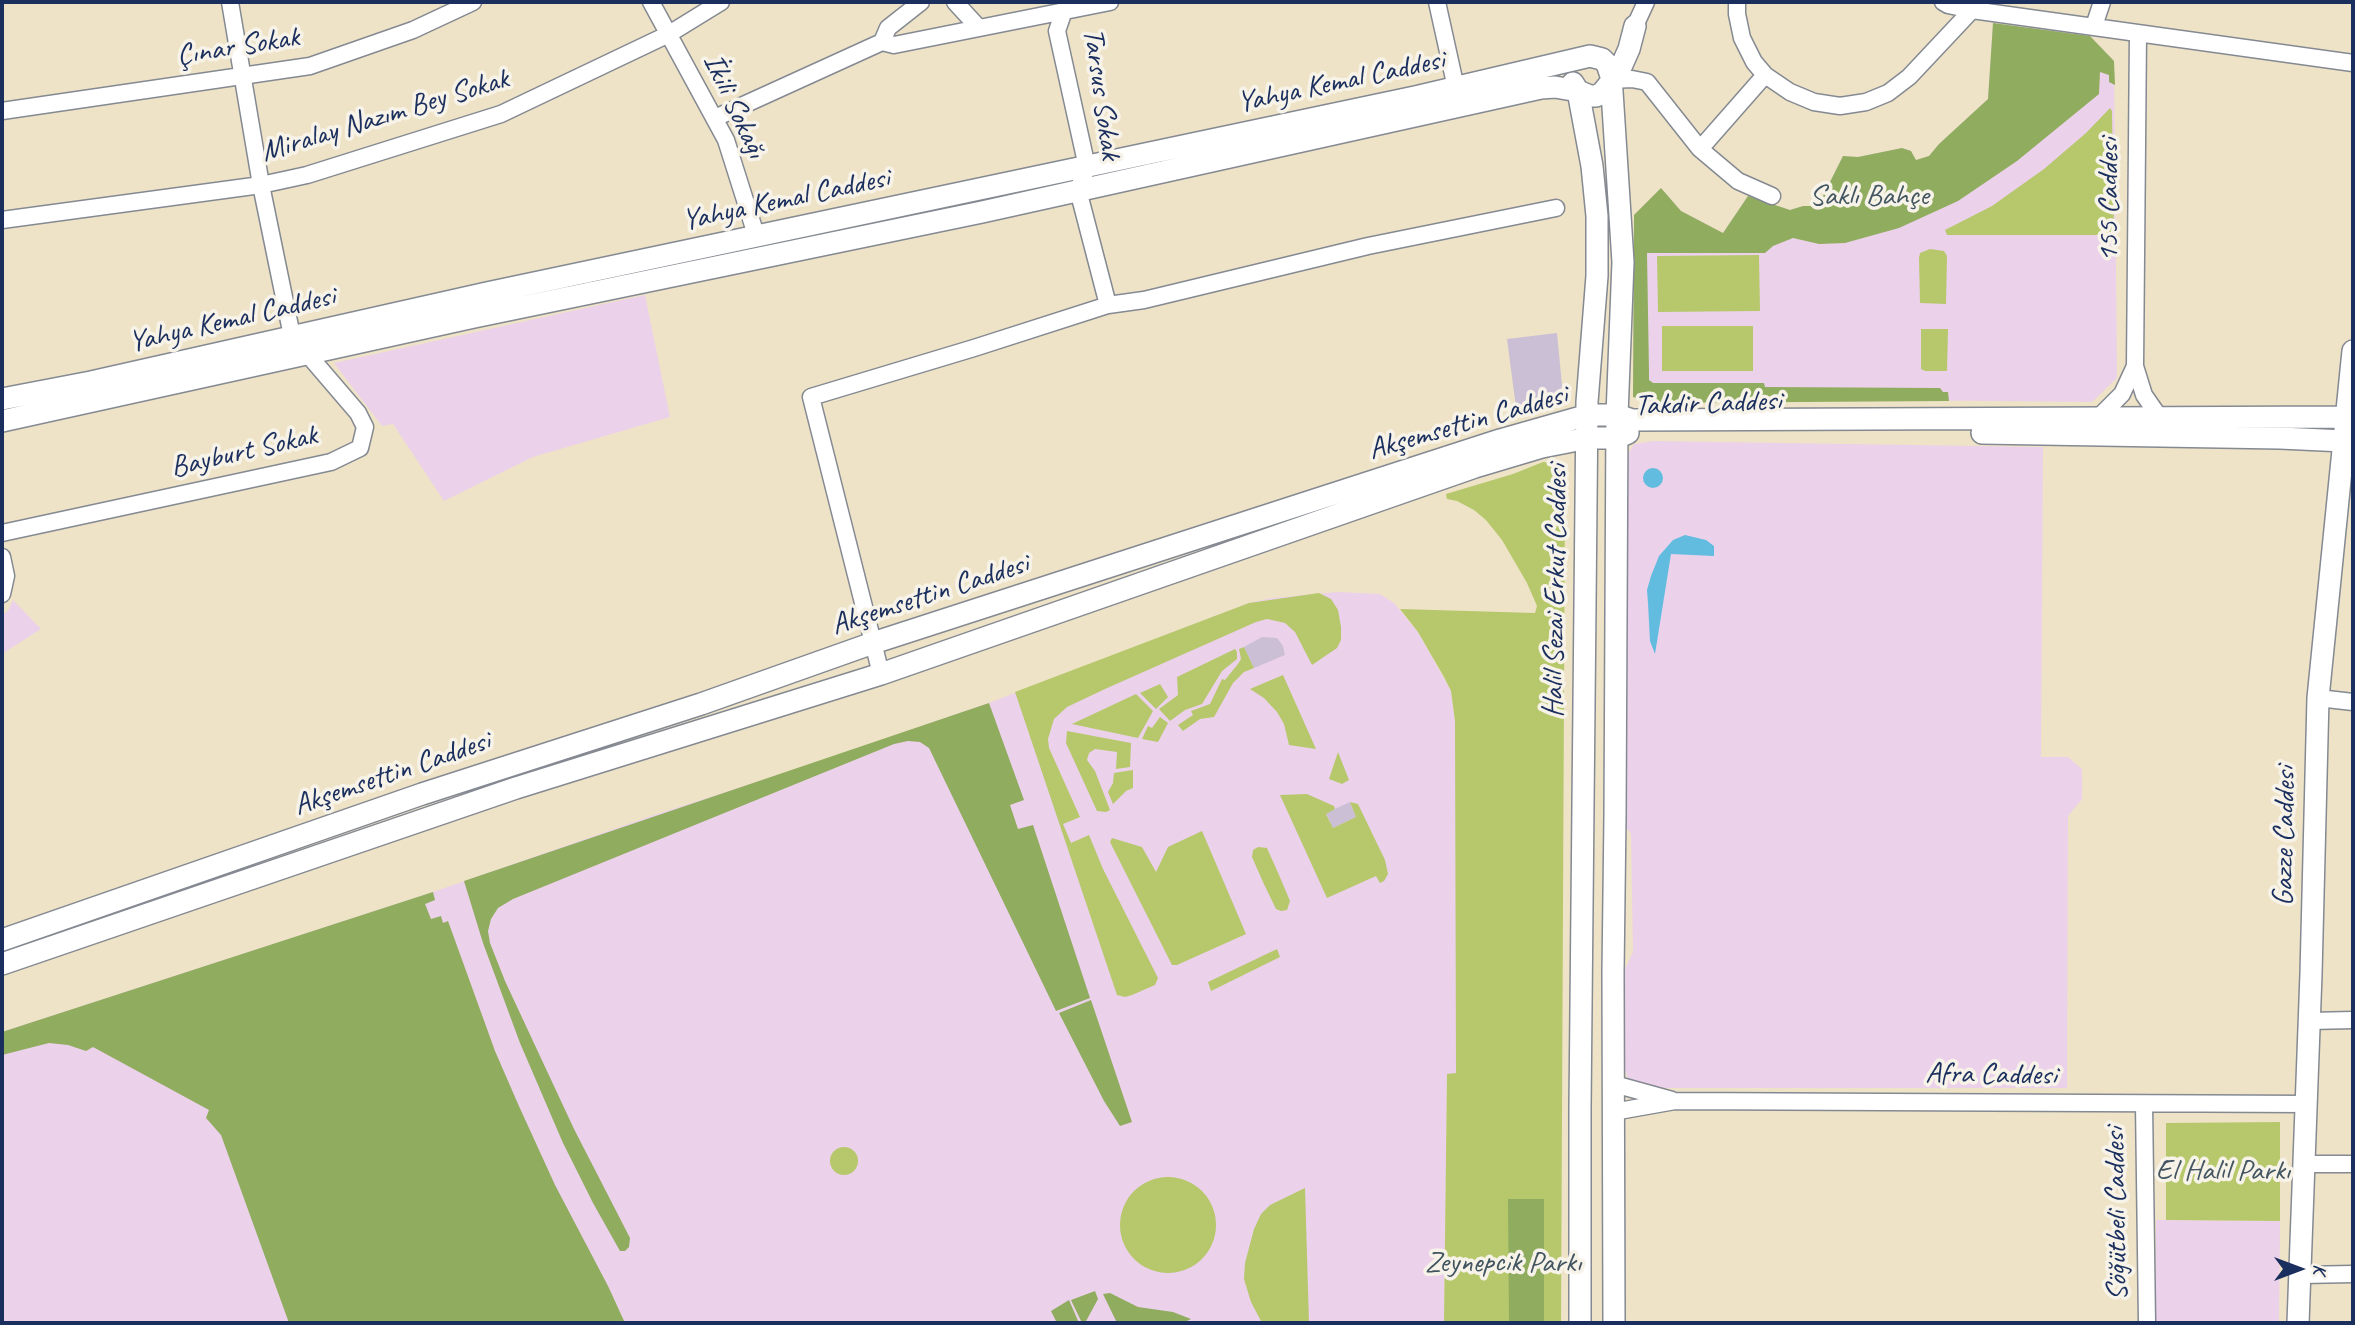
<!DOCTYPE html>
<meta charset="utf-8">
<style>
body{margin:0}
#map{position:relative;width:2355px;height:1325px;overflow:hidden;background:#eee3c6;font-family:Caveat,sans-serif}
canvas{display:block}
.frame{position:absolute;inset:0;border:4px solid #1b2f5e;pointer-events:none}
.north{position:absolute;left:2264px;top:1234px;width:70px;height:70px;-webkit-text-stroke:5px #f7f3e8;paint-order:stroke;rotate:90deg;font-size:19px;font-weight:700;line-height:28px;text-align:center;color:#1b2f5e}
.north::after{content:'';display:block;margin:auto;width:24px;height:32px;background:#1b2f5e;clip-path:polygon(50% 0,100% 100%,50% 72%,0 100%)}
</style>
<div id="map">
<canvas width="2355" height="1325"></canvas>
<div class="frame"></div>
<div class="north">K</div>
</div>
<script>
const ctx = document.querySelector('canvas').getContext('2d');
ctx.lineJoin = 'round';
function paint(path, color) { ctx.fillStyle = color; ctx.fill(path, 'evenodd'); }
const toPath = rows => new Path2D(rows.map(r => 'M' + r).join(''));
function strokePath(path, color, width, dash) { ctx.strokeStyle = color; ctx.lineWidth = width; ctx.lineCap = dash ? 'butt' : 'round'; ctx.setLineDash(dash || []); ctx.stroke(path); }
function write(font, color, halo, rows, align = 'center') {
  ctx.font = font + ' Caveat,sans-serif'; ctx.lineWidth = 7; ctx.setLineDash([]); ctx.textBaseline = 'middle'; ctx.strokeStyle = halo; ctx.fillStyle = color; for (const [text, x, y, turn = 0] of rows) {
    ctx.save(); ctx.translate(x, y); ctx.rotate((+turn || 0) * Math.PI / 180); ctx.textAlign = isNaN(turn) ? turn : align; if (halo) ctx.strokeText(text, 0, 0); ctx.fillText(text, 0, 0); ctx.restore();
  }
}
const built = toPath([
 [1993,23,2090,36,2114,61,2117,378,2092,402,1888,400,1654,403,1633,397,1634,215,1661,188,1681,211,1723,233,1748,196,1790,210,1803,206,1818,206,1843,156,1858,157,1902,148,1911,151,1916,160,1929,156,1939,144,1988,99],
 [645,295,670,417,533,457,444,501,393,424,382,426,334,363],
 [1653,441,2043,447,2041,757,2068,757,2082,769,2082,799,2068,816,2067,1088,1653,1088,1631,1082,1628,1079,1624,1066,1625,969,1633,952,1631,834,1626,827,1627,456,1634,444],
 [1338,592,1380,594,1394,603,1418,632,1451,691,1455,721,1457,774,1456,1074,1447,1074,1444,1323,2,1323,2,1032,433,892,657,814,804,767,989,703,1249,603,1272,598],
 [13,600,41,629,2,654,2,615,8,611],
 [2156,1220,2280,1221,2279,1323,2156,1323]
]);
const industrial = toPath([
 [1557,333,1562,385,1561,392,1552,402,1517,415,1507,339],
 [1262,637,1277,638,1283,646,1285,655,1254,668,1244,647],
 [1350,802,1356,817,1333,828,1326,813]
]);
const green = toPath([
 [2110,108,2112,111,2114,235,1947,235,1945,230,1992,206,2044,169,2086,133],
 [1930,249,1944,251,1947,256,1946,304,1920,303,1919,258,1920,253],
 [1759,255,1760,311,1658,312,1657,256],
 [1662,326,1753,326,1753,371,1662,371],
 [1921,329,1948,329,1947,371,1925,371,1921,369],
 [1543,462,1554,463,1560,466,1563,470,1565,482,1561,1323,1444,1323,1447,1074,1456,1073,1455,721,1451,691,1444,677,1418,632,1400,609,1535,613,1537,606,1527,583,1502,540,1486,520,1474,510,1457,501,1447,499,1446,494,1513,474],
 [1319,593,1331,599,1338,610,1341,627,1341,640,1337,648,1312,665,1295,632,1285,623,1267,619,1256,622,1105,689,1067,707,1054,719,1048,739,1049,748,1080,817,1063,824,1071,843,1089,835,1103,869,1158,978,1155,985,1132,995,1125,997,1117,995,1015,692,1249,603],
 [1244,647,1254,668,1244,672,1233,683,1214,717,1200,719,1183,731,1178,725,1193,715,1191,711,1210,704,1222,679,1225,680,1238,664,1241,659,1239,649],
 [1235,649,1237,652,1237,659,1222,671,1202,704,1185,710,1170,721,1159,709,1178,695,1177,677],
 [1283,675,1316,749,1289,745,1284,724,1277,712,1264,698,1250,689],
 [1160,684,1168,697,1156,709,1140,693],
 [1136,694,1153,711,1138,738,1072,724],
 [1160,717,1168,723,1158,742,1142,739,1148,726,1152,728],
 [1067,731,1131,743,1130,767,1116,769,1117,752,1095,749,1089,753,1087,760,1095,771,1110,810,1106,812,1097,811,1066,743],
 [1338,752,1349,780,1342,784,1329,779],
 [1133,770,1133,788,1126,791,1113,804,1108,792,1113,783,1114,773],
 [1307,794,1334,806,1335,809,1326,814,1333,828,1356,817,1350,802,1358,804,1385,860,1388,874,1384,881,1380,883,1376,876,1327,898,1280,795],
 [1202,831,1246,934,1177,965,1172,965,1110,842,1112,838,1142,847,1156,872,1168,847],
 [1258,847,1267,848,1279,875,1290,901,1287,910,1281,911,1276,909,1263,882,1252,857,1253,850],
 [1277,949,1280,957,1211,991,1208,982],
 [2280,1122,2280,1221,2166,1220,2166,1123],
 '830 1161a14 14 0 1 1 28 0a14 14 0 1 1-28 0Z',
 '1120 1225a48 48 0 1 1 96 0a48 48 0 1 1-96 0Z',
 [1305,1188,1309,1323,1262,1323,1251,1302,1244,1279,1245,1263,1254,1229,1261,1214,1270,1205]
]);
const forest = toPath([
 [1993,23,2090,36,2114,61,2115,85,2109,82,2109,75,2100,72,2099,94,2017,161,1958,201,1899,228,1845,243,1819,244,1793,238,1773,246,1765,253,1647,253,1649,372,1649,380,1653,383,1764,383,1765,387,1940,388,1943,392,1948,392,1949,401,1654,403,1633,397,1634,215,1661,188,1681,211,1723,233,1748,196,1790,210,1803,206,1818,206,1843,156,1858,157,1902,148,1911,151,1916,160,1929,156,1939,144,1988,99],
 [989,703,1024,800,1010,805,1018,829,1033,825,1090,998,1056,1011,929,748,920,742,908,741,894,744,513,899,498,908,491,919,488,931,490,943,505,981,574,1129,630,1238,629,1247,625,1251,620,1251,593,1203,563,1143,520,1043,483,943,464,881],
 [433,892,435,900,425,904,431,919,441,916,443,923,448,921,495,1051,518,1104,555,1185,608,1286,625,1323,289,1323,221,1135,206,1118,209,1110,93,1047,86,1051,68,1045,49,1043,2,1055,2,1032],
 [1091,1000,1132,1122,1120,1126,1104,1101,1059,1013],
 [1508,1199,1544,1199,1544,1323,1509,1323],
 [1095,1291,1098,1299,1085,1323,1082,1323,1071,1300],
 [1110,1293,1138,1307,1173,1312,1191,1319,1183,1323,1117,1323,1103,1294],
 [1069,1300,1079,1323,1057,1323,1051,1311]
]);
const water = toPath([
 '1643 478a10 10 0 1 1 20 0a10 10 0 1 1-20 0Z',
 [1685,535,1706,540,1714,546,1714,556,1671,554,1655,654,1650,641,1648,603,1647,590,1651,576,1659,556,1673,540]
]);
const minor = toPath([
 [651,2,726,140,757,238],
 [955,2,978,27],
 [1067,2,1057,31,1087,167,1078,190,1108,305],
 [1437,2,1456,88],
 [1737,2,1737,14,1742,38,1754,62,1765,75,1790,92,1814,102,1840,106,1866,102,1888,93,1909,77,1972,10],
 [1943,2,1948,5,1972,10,2353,63],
 [1635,26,1646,2],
 [2094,26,2102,2],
 [2138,34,2135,366,2144,395,2160,418],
 [882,42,894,45,1110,2],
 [1611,80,1632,79,1647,82,1700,149,1738,181,1772,196],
 [2,111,310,66,413,30,473,2],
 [715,118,882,42,888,28,921,2],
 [1700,149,1765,75],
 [2,220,261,185,307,175,501,114,669,34,721,2],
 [2098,418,2122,394,2135,366],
 [2,533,331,462,360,448,365,427,358,413,292,336,261,185,230,2],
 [2,557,6,576,2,594],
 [881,674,811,397,974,348,1108,305,1144,300,1368,246,1556,208],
 [2318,698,2353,702],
 [2310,1021,2353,1020],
 [1614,1084,1672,1100],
 [2144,1104,2147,1323],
 [1613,1112,1675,1101,2306,1104],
 [2304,1164,2353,1164],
 [2301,1275,2353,1274]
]);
const major = toPath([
 [1611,76,1621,67,1629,49,1635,26],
 [1573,83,1578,91,1592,166,1597,216,1597,276,1587,402,1580,1107,1580,1323],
 [2,399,91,382,487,293,1415,97,1590,56,1602,59,1607,64,1611,76,1623,262,1617,415,1615,816,1613,972,1614,1323],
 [2,421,474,317,982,212,1541,88,1555,87,1578,91,1590,96,1596,96,1602,93,1610,83],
 [1982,433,2280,438,2344,441],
 [2,940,422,794,701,704,873,643,1500,440,1588,415,1617,415,1632,420,2346,417],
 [2,964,516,788,881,674,1475,467,1542,447,1588,438,1617,438,1628,433],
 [2298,1323,2311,974,2318,698,2353,351]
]);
const streetNames = [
 ["Çınar Sokak",238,47,-9],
 ["Yahya Kemal Caddesi",1341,82,-12],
 ["Tarsus Sokak",1101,94,82],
 ["İkili Sokağı",734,106,65],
 ["Miralay Nazım Bey Sokak",385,116,-17],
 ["Yahya Kemal Caddesi",786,200,-12],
 ["155 Caddesi",2109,200,-90],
 ["Yahya Kemal Caddesi",232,320,-13],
 ["Takdir Caddesi",1708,404,-2],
 ["Akşemsettin Caddesi",1468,423,-16],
 ["Bayburt Sokak",244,452,-13],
 ["Halil Sezai Erkut Caddesi",1556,591,-89],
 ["Akşemsettin Caddesi",930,595,-18],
 ["Akşemsettin Caddesi",392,774,-19],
 ["Gazze Caddesi",2285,836,-89],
 ["Afra Caddesi",1991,1075,1],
 ["Söğütbeli Caddesi",2117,1214,-91]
];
const parkNames = [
 ["Saklı Bahçe",1869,196],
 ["El Halil Parkı",2223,1171],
 ["Zeynepcik Parkı",1503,1263]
];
paint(built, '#ecd1ea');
paint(industrial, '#cbbfd5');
paint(green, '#b6c86b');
paint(forest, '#90ac5f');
paint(water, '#62bcdf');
strokePath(minor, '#848992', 19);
strokePath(major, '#848992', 24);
strokePath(minor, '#fff', 16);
strokePath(major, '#fff', 21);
write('30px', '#1b2f5e', '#f7f3e8', streetNames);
write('30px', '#425561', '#f7f3e8', parkNames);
</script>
